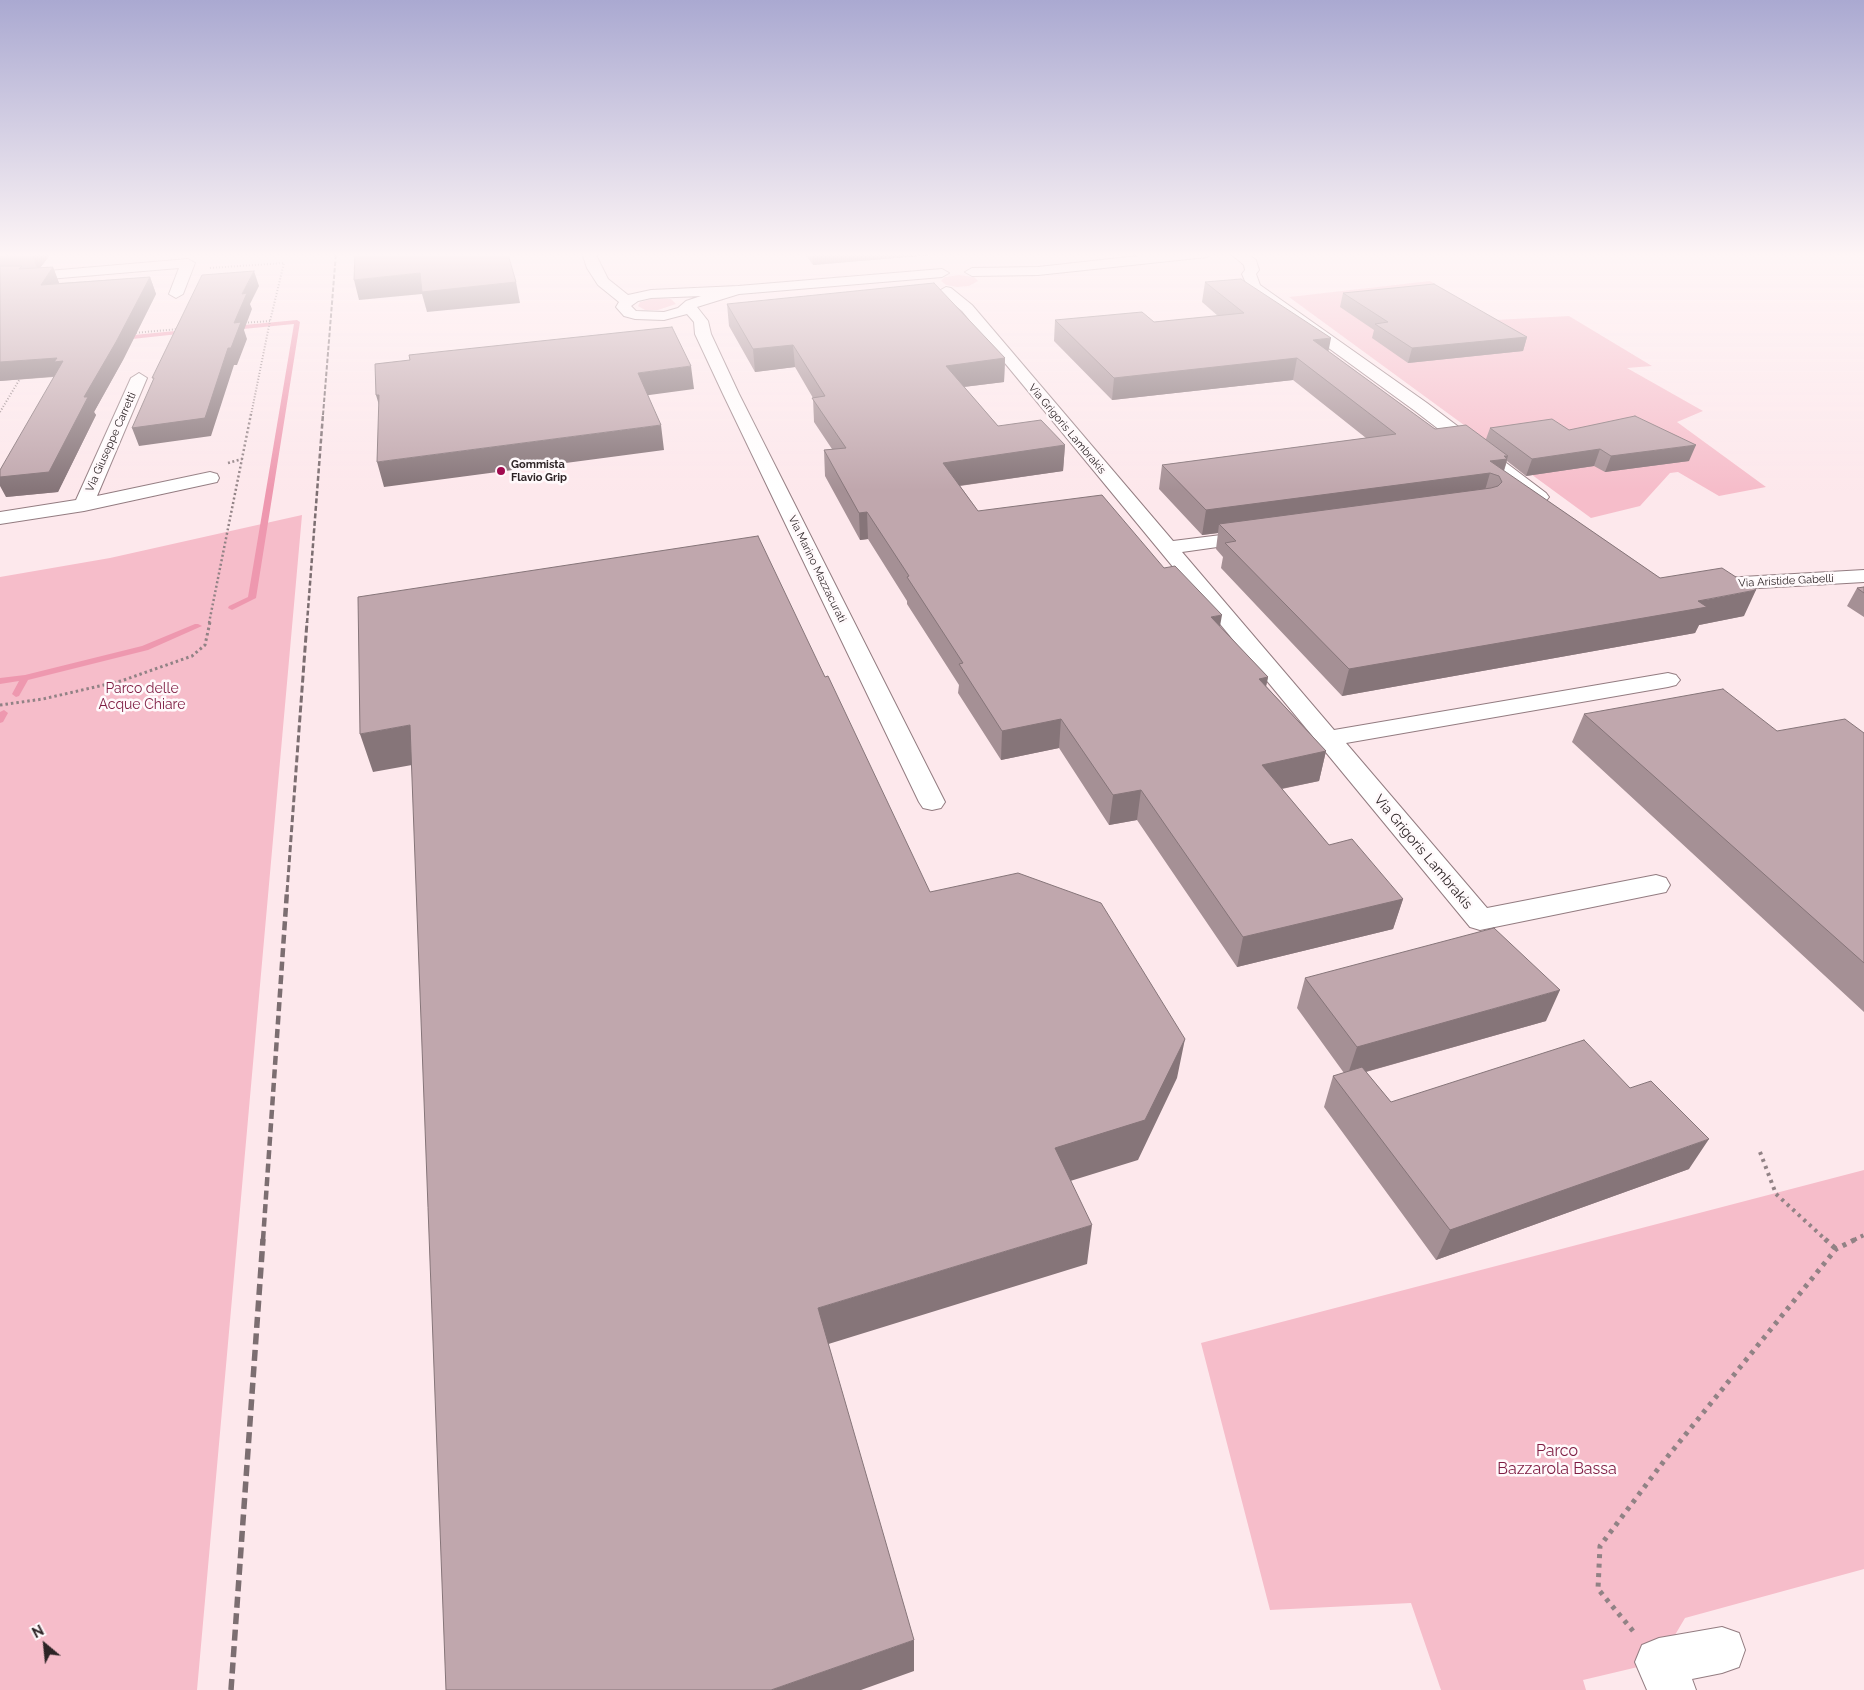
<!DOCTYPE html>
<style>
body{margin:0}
#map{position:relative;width:1864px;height:1690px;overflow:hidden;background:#fde8ec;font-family:Raleway,sans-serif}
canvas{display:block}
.north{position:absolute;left:20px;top:1620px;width:50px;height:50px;-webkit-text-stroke:4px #fff9fb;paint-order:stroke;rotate:332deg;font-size:14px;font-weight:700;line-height:20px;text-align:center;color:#2d2426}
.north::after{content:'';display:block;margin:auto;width:18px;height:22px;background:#2d2426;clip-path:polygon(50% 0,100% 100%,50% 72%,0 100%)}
</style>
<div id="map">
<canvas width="1864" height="1690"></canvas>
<div class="north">N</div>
</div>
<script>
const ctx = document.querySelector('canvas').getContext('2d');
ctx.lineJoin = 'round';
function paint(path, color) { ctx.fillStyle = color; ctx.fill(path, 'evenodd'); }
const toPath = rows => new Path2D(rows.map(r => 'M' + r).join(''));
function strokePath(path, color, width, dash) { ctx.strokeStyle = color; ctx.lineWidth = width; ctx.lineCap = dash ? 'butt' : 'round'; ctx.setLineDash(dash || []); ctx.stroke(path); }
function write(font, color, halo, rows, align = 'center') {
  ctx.font = font + ' Raleway,sans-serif'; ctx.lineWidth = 5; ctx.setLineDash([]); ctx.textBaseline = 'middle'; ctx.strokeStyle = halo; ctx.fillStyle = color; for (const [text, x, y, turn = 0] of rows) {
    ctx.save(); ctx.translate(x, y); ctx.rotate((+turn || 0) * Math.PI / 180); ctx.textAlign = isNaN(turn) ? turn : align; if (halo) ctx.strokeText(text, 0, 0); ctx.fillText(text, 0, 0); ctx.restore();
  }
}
const green = toPath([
 [960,275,974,277,978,281,969,286,957,287,946,285,941,281,945,277],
 [1430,281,1495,320,1569,316,1652,366,1627,368,1703,411,1677,422,1766,487,1719,496,1678,472,1670,473,1640,506,1591,518,1289,297],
 [655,298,671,299,676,304,658,310,645,310,638,306,640,302],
 [302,515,197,1690,0,1690,0,577,110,558],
 [1864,1170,1864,1569,1685,1618,1659,1662,1583,1680,1586,1690,1441,1690,1411,1603,1270,1610,1201,1343]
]);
const stream = toPath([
 [297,320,300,322,256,598,232,610,228,608,229,606,248,597,294,324,233,330,230,328,233,326,297,320],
 [186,330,188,331,188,333,123,340,120,338,123,336,186,330],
 [195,624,198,624,202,626,148,650,28,680,19,696,16,697,12,694,19,681,0,684,0,678,25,675,142,646,195,624],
 [4,710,8,713,3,722,0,723,0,712,4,710]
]);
const pathFar4 = toPath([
 [210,268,284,263,270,321],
 [242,323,270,321,251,415],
 [133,333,179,329],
 [0,412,21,377]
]);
const pathFar3 = toPath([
 [228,463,242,459],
 [209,623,251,414]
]);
const pathFar2 = toPath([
 [0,705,43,699,121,681,192,656,205,645,210,622]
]);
const pathFar1 = toPath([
 [1760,1152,1776,1194,1826,1240],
 [1854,1240,1864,1235]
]);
const path = toPath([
 [1825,1239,1836,1249],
 [1633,1631,1598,1589,1600,1546,1664,1461,1836,1249,1856,1239]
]);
const minor = toPath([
 [582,253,595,253,608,279,628,295,651,290,738,286,942,269,949,273,942,277,739,294,697,307,708,321,711,334,739,394,945,802,941,808,932,810,923,808,919,802,723,394,695,334,694,322,687,314,664,320,635,319,624,316,616,307,619,302,598,285,587,268,582,253],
 [701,296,686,301,678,308,664,312,636,311,631,306,638,301,651,298,701,296],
 [1165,253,1213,253,1207,257,1038,275,972,276,965,272,972,268,1038,267,1165,253],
 [1230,253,1246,253,1256,260,1259,270,1256,274,1260,285,1427,403,1546,493,1549,497,1546,501,1532,501,1415,411,1249,290,1242,274,1245,270,1244,265,1230,253],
 [188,259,195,263,183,294,176,298,169,294,179,268,13,282,0,280,0,272,13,274,188,259],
 [946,287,951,288,972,305,1173,541,1253,531,1260,533,1263,537,1260,541,1182,552,1334,730,1668,673,1676,675,1680,680,1676,685,1668,687,1346,743,1487,908,1656,875,1666,878,1670,885,1666,892,1480,930,1470,927,962,311,941,294,939,291,946,287],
 [139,373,147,378,97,496,210,472,217,474,219,478,217,482,84,511,0,524,0,512,76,500,131,378,139,373],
 [1864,570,1864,582,1707,591,1699,590,1696,585,1699,580,1707,579,1864,570],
 [1722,1627,1739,1633,1745,1650,1739,1667,1722,1673,1692,1679,1696,1690,1647,1690,1635,1662,1642,1645,1659,1638,1722,1627]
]);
const railFar4 = toPath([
 [323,415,336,253]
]);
const railFar3 = toPath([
 [307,623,323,414]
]);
const railFar2 = toPath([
 [287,892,307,622]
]);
const railFar1 = toPath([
 [263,1240,287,891]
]);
const rail = toPath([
 [231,1690,263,1239]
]);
const wall = toPath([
 [0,254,51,254,40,268,53,267,59,283,150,277,156,294,123,360,94,412,96,415,58,492,6,497,54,377,0,381],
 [805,254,942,254,813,265],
 [1205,282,1328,351,1435,429,1486,439,1490,428,1569,430,1689,461,1605,472,1594,466,1526,476,1507,461,1504,471,1660,578,1744,616,1699,625,1695,633,1342,696,1221,568,1223,557,1216,549,1218,533,1202,535,1159,489,1162,465,1366,438,1293,380,1112,400,1054,341,1055,320,1154,322,1218,316,1202,302],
 [1343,293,1527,337,1523,351,1408,363,1372,338,1374,330,1340,307],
 [727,304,1005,358,1004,382,964,387,998,426,1065,445,1063,471,960,486,978,511,1164,568,1268,677,1266,686,1326,751,1319,781,1282,789,1329,845,1403,899,1393,929,1237,967,1137,820,1109,825,1059,748,1001,760,958,693,959,685,907,604,907,601,868,539,860,540,825,476,824,450,832,449,814,422,813,398,795,367,755,372,729,326],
 [1864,587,1864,617,1847,606,1857,588],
 [1584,714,1777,731,1864,733,1864,1012,1572,742],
 [1305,978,1546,1021,1366,1072,1391,1102,1689,1169,1436,1260,1324,1107,1333,1076,1344,1073,1297,1008]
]);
const shadedWall = toPath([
 [31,254,51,254,38,270],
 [813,254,942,254,813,265],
 [53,267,59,283,41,285],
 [254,271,259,286,250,304,252,309,244,330,247,339,237,365,234,365,211,436,139,446,132,428,234,323,242,294],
 [420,273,516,282,520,303,427,312,422,294,359,300,354,280],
 [150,277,156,294,123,360,94,412,96,415,58,492,6,497,0,486,0,477,84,397],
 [1527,337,1523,351,1408,363,1412,348],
 [1331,338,1327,359,1313,340],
 [793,345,795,367,755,372,753,349],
 [57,358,63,361,60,376,0,381,0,362],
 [1005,358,1004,382,946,389,946,366],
 [1297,358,1293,380,1112,400,1114,378],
 [691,366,694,389,642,396,638,373],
 [376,395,379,395,383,419],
 [661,425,664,450,384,487,377,462],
 [1065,445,1063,471,943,488,943,463],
 [1696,445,1689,461,1605,472,1611,456],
 [1600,449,1594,466,1526,476,1532,459],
 [1504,456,1508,456,1501,480,1499,476,1490,473,1483,497,1219,524,1218,533,1202,535,1206,510,1490,461],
 [867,512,868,539,860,540,859,513],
 [1756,590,1744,616,1699,625,1695,633,1342,696,1349,669],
 [1222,615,1217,643,1211,617],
 [1268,677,1262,706,1259,679],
 [1061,719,1059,748,1001,760,1002,731],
 [410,725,423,763,373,772,360,734],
 [1326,751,1319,781,1255,794,1262,765],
 [1141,790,1137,820,1109,825,1113,795],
 [1403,899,1393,929,1237,967,1243,937],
 [1560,990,1546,1021,1347,1077,1357,1047],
 [1185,1039,1177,1078,1138,1160,1051,1187,1055,1148],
 [1709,1139,1689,1169,1436,1260,1450,1230],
 [1092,1225,1087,1264,822,1346,818,1308],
 [914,1640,914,1671,861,1690,771,1690]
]);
const building = toPath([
 [0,254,32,254,0,256,0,254],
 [355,254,508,254,516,282,422,292,420,273,354,280,355,254],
 [0,266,22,266,19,269,53,267,41,285,150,277,116,342,84,397,88,397,49,472,0,477,0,470,63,361,54,362,57,358,0,362,0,266],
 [254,271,242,294,247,293,234,323,241,322,231,348,228,348,205,418,132,428,154,378,152,378,202,275,254,271],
 [1241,279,1331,338,1313,340,1435,429,1466,425,1508,456,1504,456,1507,459,1490,461,1660,578,1722,568,1756,590,1698,601,1707,607,1349,669,1225,543,1236,541,1219,524,1491,488,1498,486,1502,482,1499,476,1490,473,1206,510,1162,465,1396,434,1297,358,1114,378,1055,320,1142,312,1154,322,1244,313,1205,282,1241,279],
 [934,283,1005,358,946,366,998,426,1041,420,1065,445,943,463,978,511,1102,495,1164,568,1175,566,1222,615,1211,617,1268,677,1259,679,1326,751,1262,765,1329,845,1352,839,1403,899,1243,937,1141,790,1113,795,1061,719,1002,731,959,664,963,663,907,577,909,576,867,512,859,513,824,450,846,448,812,398,825,396,793,345,753,349,727,304,934,283],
 [1434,284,1527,337,1412,348,1375,324,1388,322,1343,293,1434,284],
 [672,327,691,366,638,373,661,425,377,462,379,395,376,395,375,364,410,360,409,355,672,327],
 [1635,416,1696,445,1611,456,1600,449,1532,459,1490,428,1552,419,1569,430,1635,416],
 [758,536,825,677,828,676,930,892,1018,873,1101,903,1185,1039,1145,1120,1055,1148,1092,1225,818,1308,914,1640,771,1690,446,1690,410,725,360,734,358,597,758,536],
 [1864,587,1864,593,1857,588,1864,587],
 [1723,689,1777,731,1845,719,1864,733,1864,963,1584,714,1723,689],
 [1494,928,1560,990,1357,1047,1305,978,1494,928],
 [1584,1040,1630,1088,1651,1081,1709,1139,1450,1230,1333,1076,1362,1067,1391,1102,1584,1040]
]);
const markers = [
 [501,471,5,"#a10b4f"]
];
const farStreetnames = [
 ["Via Grigoris Lambrakis",1067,429,50],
 ["Via Giuseppe Carretti",111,442,-66],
 ["Via Marino Mazzacurati",817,569,64],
 ["Via Aristide Gabelli",1786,581,-3]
];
const farPoinames = [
 ["Gommista",511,465],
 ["Flavio Grip",511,478]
];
const parkNames = [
 ["Parco delle",142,689],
 ["Acque Chiare",142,705]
];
const streetNames = [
 ["Via Grigoris Lambrakis",1423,852,50]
];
const nearParknames = [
 ["Parco",1557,1451],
 ["Bazzarola Bassa",1557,1469]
];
paint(green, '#f6bdca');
paint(stream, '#ee98af');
strokePath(minor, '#937c81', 2);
strokePath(pathFar4, '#918285', 2, [1, 2]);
strokePath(pathFar3, '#918285', 2.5, [2, 2.5]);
strokePath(pathFar2, '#918285', 3, [2.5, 3]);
strokePath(pathFar1, '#918285', 4, [3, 4.5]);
strokePath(path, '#918285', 5, [4, 5.5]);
paint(minor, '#fff');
strokePath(railFar4, '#7c6e71', 2, [4.5, 2]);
strokePath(railFar3, '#7c6e71', 2.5, [5, 2.5]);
strokePath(railFar2, '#7c6e71', 3, [7, 3]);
strokePath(railFar1, '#7c6e71', 4.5, [9, 4.5]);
strokePath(rail, '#7c6e71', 5.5, [11, 5.5]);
paint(wall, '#a59095');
paint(shadedWall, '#867579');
paint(building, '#c0a7ad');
strokePath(building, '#867579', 1);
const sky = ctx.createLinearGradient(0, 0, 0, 490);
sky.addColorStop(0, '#aaa9d1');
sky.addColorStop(0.52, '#fef5f6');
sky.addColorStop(1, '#fef5f600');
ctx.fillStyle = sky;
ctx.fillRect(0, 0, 1864, 490);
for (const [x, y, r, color] of markers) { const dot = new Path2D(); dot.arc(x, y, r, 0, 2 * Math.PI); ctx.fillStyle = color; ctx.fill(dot); strokePath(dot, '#fff9fb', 2); }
write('11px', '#2d2426', '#fff9fb', farStreetnames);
write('bold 11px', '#2d2426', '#fff9fb', farPoinames, 'left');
write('14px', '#7e1c42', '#fff9fb', parkNames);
write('14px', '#2d2426', '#fff9fb', streetNames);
write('16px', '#7e1c42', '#fff9fb', nearParknames);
</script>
